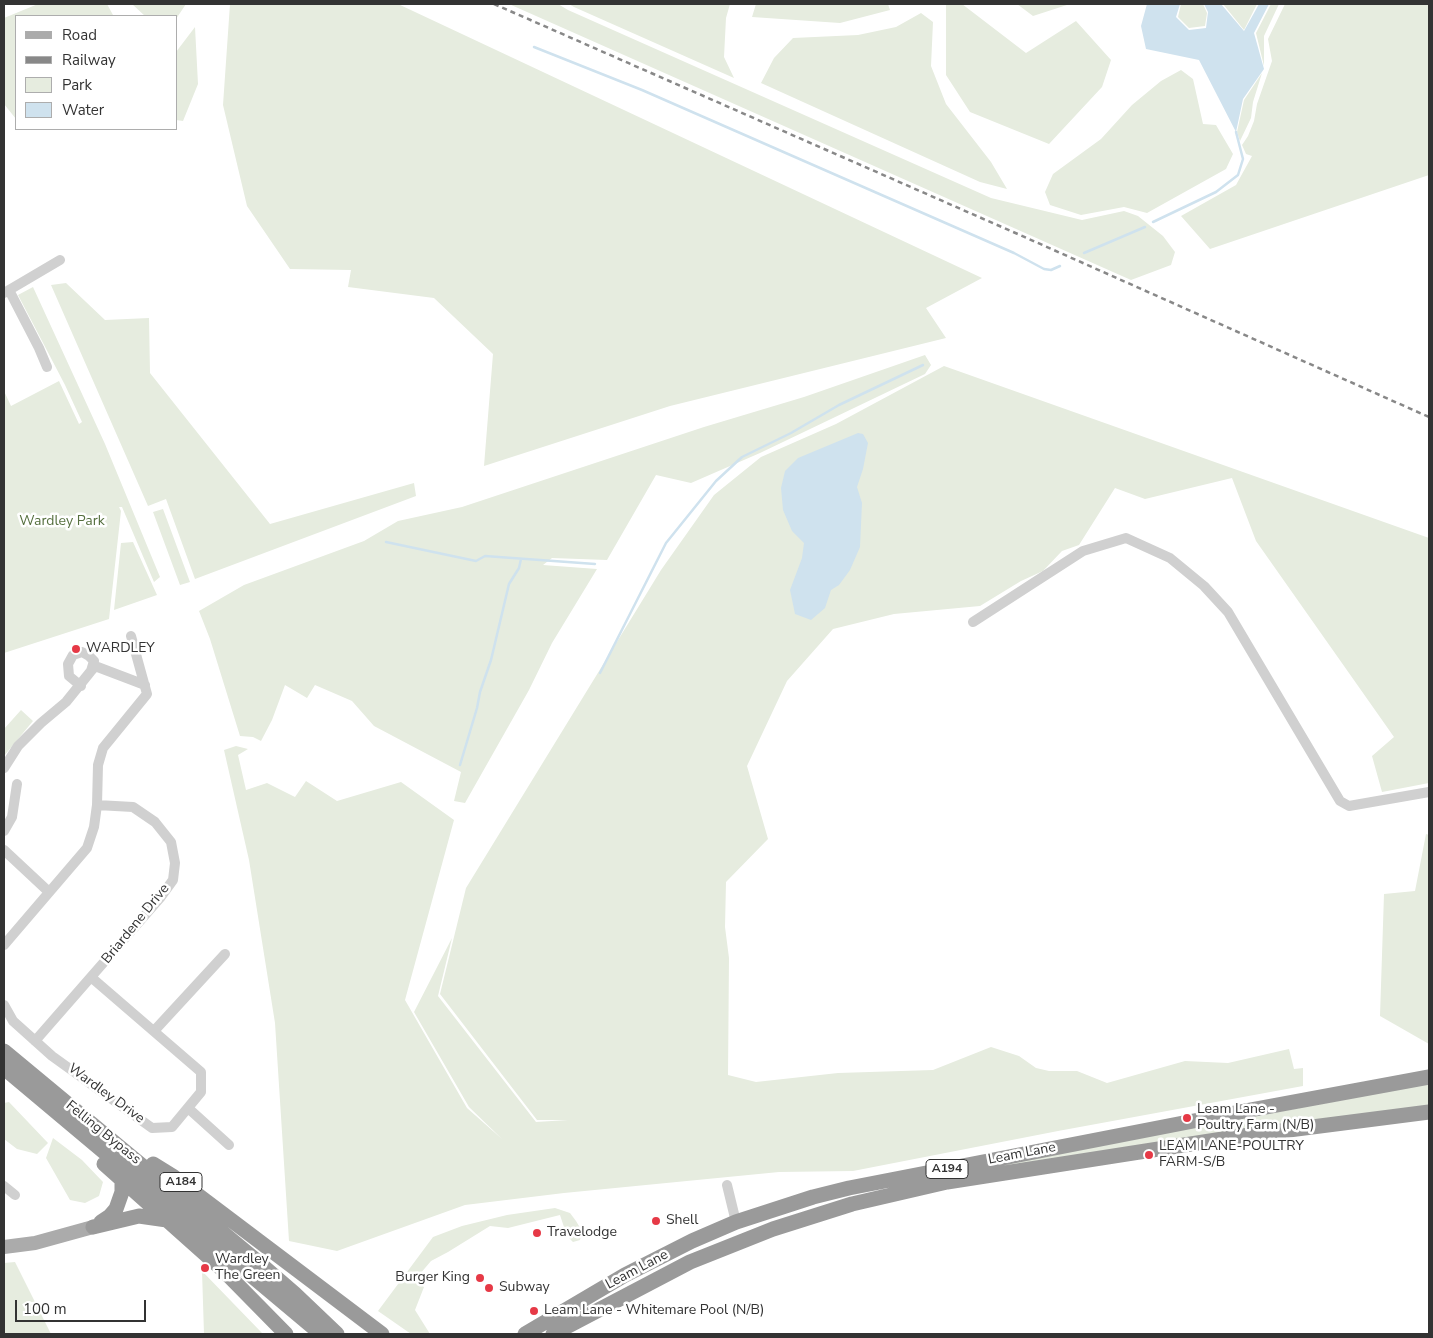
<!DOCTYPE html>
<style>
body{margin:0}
#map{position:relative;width:1433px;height:1338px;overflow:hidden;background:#fff;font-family:"Nunito Sans",sans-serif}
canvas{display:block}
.frame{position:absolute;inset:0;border:5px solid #333;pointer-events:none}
.legend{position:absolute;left:15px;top:15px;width:162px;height:115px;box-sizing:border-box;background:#fff;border:1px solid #adadad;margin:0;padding:6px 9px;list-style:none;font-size:15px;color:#333}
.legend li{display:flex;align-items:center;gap:10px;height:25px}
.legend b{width:25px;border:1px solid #adadad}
.scale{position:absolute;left:15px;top:1300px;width:131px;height:22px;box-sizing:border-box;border:2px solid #333;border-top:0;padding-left:6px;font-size:15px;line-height:18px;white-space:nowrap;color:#333;-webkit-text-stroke:4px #fff;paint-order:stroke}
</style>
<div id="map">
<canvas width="1433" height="1338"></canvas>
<div class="frame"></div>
<ul class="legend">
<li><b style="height:6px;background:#ababab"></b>Road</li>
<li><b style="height:6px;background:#888"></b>Railway</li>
<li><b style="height:14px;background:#e6ecdf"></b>Park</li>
<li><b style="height:14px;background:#cfe2ee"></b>Water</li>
</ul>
<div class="scale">100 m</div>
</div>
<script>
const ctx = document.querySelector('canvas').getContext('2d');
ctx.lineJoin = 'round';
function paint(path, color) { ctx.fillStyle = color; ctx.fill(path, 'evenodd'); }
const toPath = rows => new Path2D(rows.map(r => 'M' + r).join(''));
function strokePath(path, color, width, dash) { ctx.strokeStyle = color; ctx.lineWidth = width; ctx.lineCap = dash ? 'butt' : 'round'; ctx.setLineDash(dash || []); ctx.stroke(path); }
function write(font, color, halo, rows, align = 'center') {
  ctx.font = font + ' "Nunito Sans",sans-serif'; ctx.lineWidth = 5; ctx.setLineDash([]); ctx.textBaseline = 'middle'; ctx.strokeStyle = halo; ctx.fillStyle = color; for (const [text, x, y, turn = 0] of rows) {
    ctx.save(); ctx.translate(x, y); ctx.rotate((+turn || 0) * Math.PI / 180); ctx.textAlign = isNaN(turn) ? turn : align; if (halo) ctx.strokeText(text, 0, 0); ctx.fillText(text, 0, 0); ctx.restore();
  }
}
const green = toPath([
 [38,4,107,4,113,15,112,16,16,16,16,119,4,104,4,18],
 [132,4,186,4,176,19,176,16,145,16],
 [230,4,398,4,982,278,926,308,946,338,670,406,484,466,493,354,434,298,348,287,351,270,290,269,247,206,223,105],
 [509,4,558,4,568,10,991,198,1082,220,1124,211,1138,216,1163,236,1175,252,1171,265,1131,280],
 [569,4,730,4,726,18,724,57,734,78,574,7],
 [756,4,888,4,890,10,840,23,752,17],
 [946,4,962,4,1026,53,1076,21,1111,60,1102,87,1049,144,970,112,946,75],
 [1017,4,1070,4,1033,16],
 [1181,4,1203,4,1207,13,1205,26,1189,28,1178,17],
 [1223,4,1257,4,1244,30],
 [1271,4,1279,4,1264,36,1264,66,1256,33],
 [1285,4,1429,4,1429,175,1210,249,1181,216,1236,185,1252,156,1246,154,1242,145,1248,136,1254,121,1257,104,1272,61,1268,39],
 [921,13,933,22,931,66,946,104,991,162,1007,189,980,182,761,83,774,58,793,38,858,35,896,27],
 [195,27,198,84,183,121,176,120,176,52],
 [1181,70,1193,79,1203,124,1216,125,1233,154,1226,169,1147,213,1124,207,1081,215,1050,205,1045,192,1053,174,1101,139,1132,105,1161,81],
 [1262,73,1253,102,1251,118,1240,141,1237,132,1244,100],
 [66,283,105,320,149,318,150,373,270,524,414,483,416,496,195,579,166,499,148,506,51,285],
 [33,287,105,444,160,577,154,582,122,507,119,507,121,511,109,619,4,653,4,391,11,406,59,381,79,424,82,422,65,385,18,295],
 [925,355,931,365,925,374,760,453,691,483,656,475,607,560,552,558,543,565,597,569,552,643,529,690,465,803,454,801,461,772,374,726,352,701,315,685,307,698,285,685,272,720,261,741,253,737,240,736,210,639,199,611,244,585,364,541,398,521,462,507,704,427,804,397],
 [944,366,1429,538,1429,783,1382,792,1372,756,1394,737,1256,541,1232,478,1145,499,1115,488,1079,545,1062,551,1043,571,1021,581,980,606,894,614,833,629,787,681,747,766,768,839,726,882,725,927,729,958,728,1075,756,1082,838,1073,933,1070,991,1047,1019,1056,1036,1068,1049,1071,1077,1071,1107,1083,1185,1061,1228,1063,1289,1049,1294,1069,1303,1068,1303,1086,1058,1131,853,1171,779,1172,564,1193,465,1205,337,1251,289,1241,275,1023,249,860,224,750,236,746,248,749,238,755,246,790,267,783,295,797,306,781,337,801,401,782,454,820,405,1000,467,1108,502,1139,469,1107,414,1012,452,938,438,996,536,1122,568,1120,537,1120,440,994,466,888,661,570,714,495,761,457,836,424],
 [163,509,190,582,180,585,153,512],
 [133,542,157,595,114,610,121,543],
 [21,710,33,721,4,756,4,729],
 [1426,834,1429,835,1429,1044,1380,1016,1384,894,1415,891],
 [1429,1084,1429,1107,958,1174,959,1171],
 [9,1102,48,1143,37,1154,17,1149,4,1139,4,1103],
 [53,1138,82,1160,103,1182,99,1196,85,1203,70,1200,46,1158],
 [555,1208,570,1213,576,1221,582,1231,580,1240,573,1242,567,1236,560,1215,508,1228,490,1226,448,1252,431,1261,414,1281,424,1287,415,1310,430,1334,411,1334,378,1311,433,1237,462,1226,507,1215],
 [15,1262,51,1334,4,1334,4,1263],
 [202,1271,262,1333,262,1334,204,1334]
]);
const water = toPath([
 [1147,4,1180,4,1176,17,1189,30,1206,28,1208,12,1204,4,1221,4,1244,31,1259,4,1269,4,1254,33,1264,69,1243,99,1236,132,1199,60,1146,49,1141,26],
 [858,433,863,434,868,443,863,469,857,487,862,503,860,547,850,570,839,585,831,590,825,608,811,620,795,614,790,590,802,558,804,543,792,531,783,510,781,488,785,471,798,458]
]);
const stream = toPath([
 [534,47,642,90,1014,253,1044,269,1051,270,1060,266],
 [1153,222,1216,192,1238,175,1243,159,1236,132],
 [1084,253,1145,227],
 [386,542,476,561,485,556,595,564],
 [600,673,666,543,716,481,742,457,791,433,839,405,923,365],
 [460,765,477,708,480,692,491,660,509,584,519,568,521,559]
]);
const minor = toPath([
 [9,290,39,348,47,367],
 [4,293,60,260],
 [973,622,1083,551,1126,538,1170,558,1204,586,1228,612,1340,801,1349,806,1429,792],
 [81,686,69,676,68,664,73,655,82,652,89,656,94,661,91,671],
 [4,768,18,746,41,723,66,702,95,666,145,685],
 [4,831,12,817,17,784],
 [4,850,49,892],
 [4,945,87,848,94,827,97,805,98,765,103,748,147,694,131,636],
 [4,1005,13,1021,52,1056,152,1128,172,1127,201,1092,201,1072,92,978],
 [154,1031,225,954],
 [35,1041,160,898,173,880,175,863,171,842,155,822,133,807,97,805],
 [188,1108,229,1145],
 [727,1185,736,1222],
 [4,1186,15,1195]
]);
const major = toPath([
 [4,1247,35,1243,93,1227]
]);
const highway = toPath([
 [4,1051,257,1261,295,1294,337,1334],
 [4,1068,321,1334],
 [104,1164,224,1271,286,1334],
 [153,1164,174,1177,382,1334],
 [101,1222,110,1216,116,1209,122,1192,122,1180],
 [93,1227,139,1216,167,1220],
 [525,1334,625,1275,692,1241,736,1222,813,1197,849,1188,1250,1110,1429,1077],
 [553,1334,690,1262,773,1229,852,1204,947,1182,1242,1136,1429,1112]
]);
const rail = toPath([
 [494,4,1020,235,1429,417]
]);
const markers = [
 [76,649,5,"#e63946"],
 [1187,1118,5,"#e63946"],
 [1149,1155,5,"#e63946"],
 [656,1221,5,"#e63946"],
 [537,1233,5,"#e63946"],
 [205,1268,5,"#e63946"],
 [480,1278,5,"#e63946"],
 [489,1288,5,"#e63946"],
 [534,1311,5,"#e63946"]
];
const shields = [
 [947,1169,42],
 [181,1182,42]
];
const shieldNames = [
 ["A194",947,1169],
 ["A184",181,1182]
];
const parkNames = [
 ["Wardley Park",62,522]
];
const poiNames = [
 ["WARDLEY",86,649],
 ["Leam Lane -",1197,1110],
 ["Poultry Farm (N/B)",1197,1126],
 ["LEAM LANE-POULTRY",1159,1147],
 ["FARM-S/B",1159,1163],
 ["Shell",666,1221],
 ["Travelodge",547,1233],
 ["Wardley",215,1260],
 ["The Green",215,1276],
 ["Burger King",470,1278,"right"],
 ["Subway",499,1288],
 ["Leam Lane - Whitemare Pool (N/B)",544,1311]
];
const streetNames = [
 ["Briardene Drive",136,924,-51],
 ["Wardley Drive",106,1094,36],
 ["Felling Bypass",103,1133,39],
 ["Leam Lane",1022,1154,-11],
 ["Leam Lane",637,1270,-28]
];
paint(green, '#e6ecdf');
paint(water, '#cfe2ee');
strokePath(stream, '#cfe2ee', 2.5);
strokePath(minor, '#d0d0d0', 10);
strokePath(major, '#ababab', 14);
strokePath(highway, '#9a9a9a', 15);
strokePath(rail, '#888', 2.5, [5, 4]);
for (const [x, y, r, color] of markers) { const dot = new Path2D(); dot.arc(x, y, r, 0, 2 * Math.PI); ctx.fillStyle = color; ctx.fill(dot); strokePath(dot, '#fff', 2); }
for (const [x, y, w] of shields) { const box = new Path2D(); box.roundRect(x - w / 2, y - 9.5, w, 19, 4); ctx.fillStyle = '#fff'; ctx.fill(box); strokePath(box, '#333', 1); }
write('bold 12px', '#333', null, shieldNames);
write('14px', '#56703f', '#fff', parkNames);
write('14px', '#333', '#fff', poiNames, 'left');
write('14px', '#333', '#fff', streetNames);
</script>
